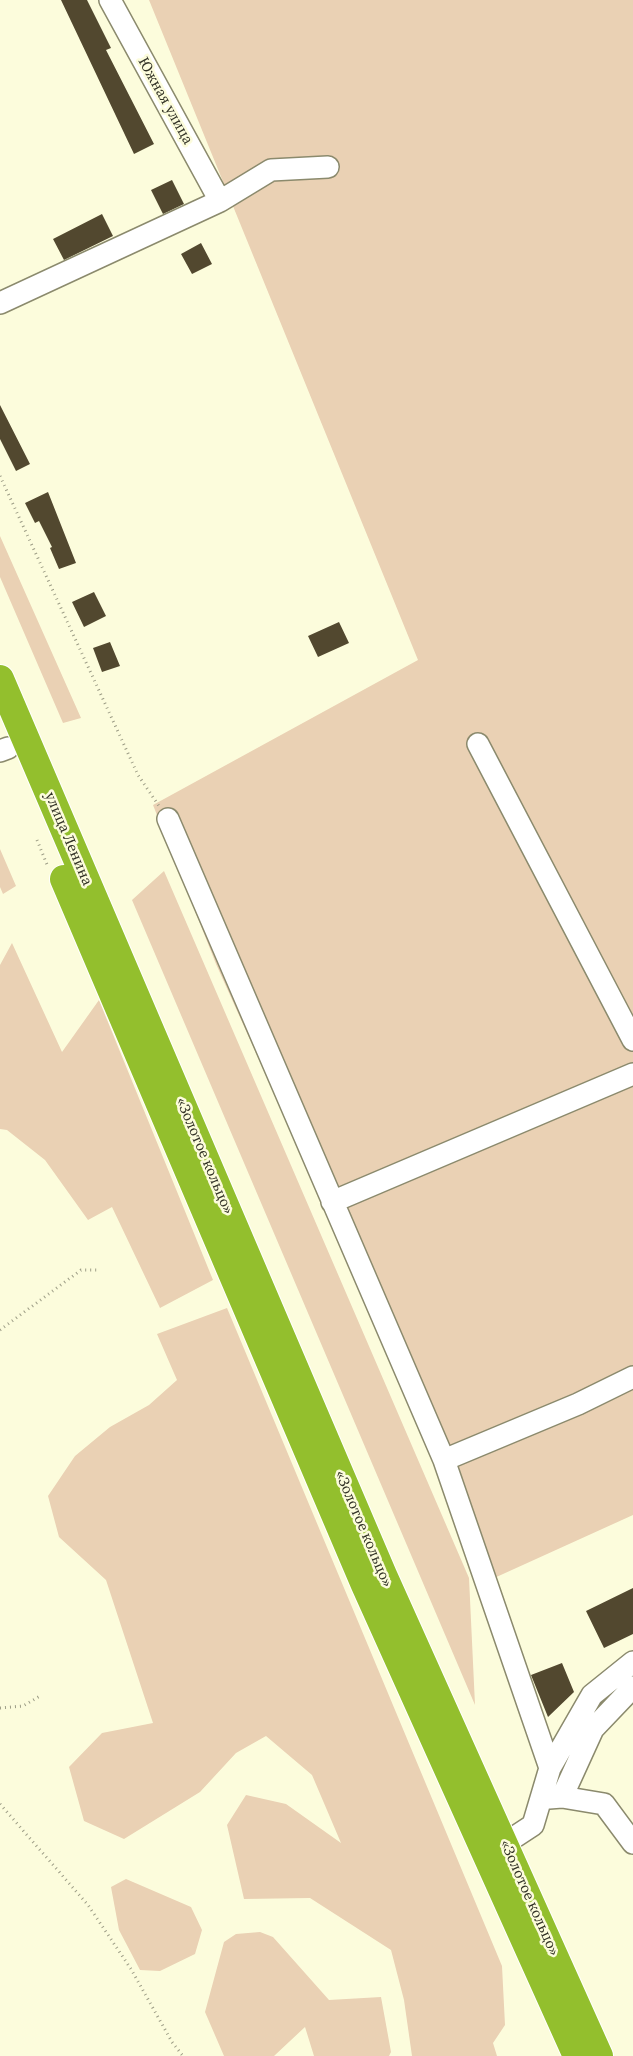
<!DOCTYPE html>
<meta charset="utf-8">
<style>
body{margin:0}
canvas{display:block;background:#fcfcdc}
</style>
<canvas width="633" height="2056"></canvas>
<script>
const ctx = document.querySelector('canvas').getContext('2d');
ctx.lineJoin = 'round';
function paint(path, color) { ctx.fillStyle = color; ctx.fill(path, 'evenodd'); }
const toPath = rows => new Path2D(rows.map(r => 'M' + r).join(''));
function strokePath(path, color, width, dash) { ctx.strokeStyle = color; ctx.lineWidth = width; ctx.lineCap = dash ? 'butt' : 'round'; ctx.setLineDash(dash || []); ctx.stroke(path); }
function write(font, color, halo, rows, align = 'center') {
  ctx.font = font + ' "Source Serif 4",serif'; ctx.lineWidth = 5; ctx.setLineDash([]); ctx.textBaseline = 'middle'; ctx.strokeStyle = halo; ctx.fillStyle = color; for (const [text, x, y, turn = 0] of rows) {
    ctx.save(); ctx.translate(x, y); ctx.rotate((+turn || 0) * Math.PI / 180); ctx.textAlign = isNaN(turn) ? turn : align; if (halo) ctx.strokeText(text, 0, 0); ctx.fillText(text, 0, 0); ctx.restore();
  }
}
const green = toPath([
 [149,0,633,0,633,1515,492,1579,216,964,153,805,418,660],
 [0,536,81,718,63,723,0,577],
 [0,849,16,886,3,894,0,887],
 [164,871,469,1578,475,1705,132,900],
 [12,943,62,1052,99,1000,213,1280,160,1308,112,1207,88,1220,45,1160,7,1130,0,1129,0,965],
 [227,1308,502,1966,505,2025,493,2043,497,2056,412,2056,404,2000,391,1950,310,1898,244,1899,227,1825,246,1795,286,1804,341,1843,312,1775,266,1736,236,1753,200,1792,124,1839,84,1821,69,1767,102,1733,153,1723,106,1580,59,1537,48,1496,75,1456,110,1427,149,1405,177,1380,157,1334],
 [126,1879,191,1907,202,1930,195,1954,160,1971,140,1970,119,1930,111,1887],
 [260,1932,273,1937,329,2000,381,1997,391,2052,389,2056,314,2056,305,2027,274,2056,224,2056,205,2012,224,1942,236,1934]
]);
const building = toPath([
 [61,0,87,0,111,48,106,50,154,144,134,154],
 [172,180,184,204,163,214,151,190],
 [102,214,113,236,64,260,53,239],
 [201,243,212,264,192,274,181,254],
 [0,405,30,464,16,471,0,439],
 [48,492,76,563,59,569,50,548,52,547,39,521,35,523,25,503],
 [94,592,106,616,84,627,72,602],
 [339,622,349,643,318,657,308,636],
 [110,642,120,666,102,672,93,648],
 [633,1588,633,1634,604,1648,586,1611],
 [562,1663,574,1692,548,1717,531,1675]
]);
const path = toPath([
 [0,476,138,775,159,806],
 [37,840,48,867],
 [0,1330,81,1270,99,1270],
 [0,1708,23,1706,40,1696],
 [0,1804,88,1905,131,1969,172,2042,183,2056]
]);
const minor = toPath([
 [110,0,220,201],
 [0,303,220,201,271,170,328,167],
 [478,744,633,1040],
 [0,751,8,748],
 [168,819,444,1460,550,1768],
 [332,1202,633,1074],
 [444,1460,578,1404,633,1377],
 [562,1797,593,1729,633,1687],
 [549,1798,562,1797,604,1804,633,1843],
 [504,1844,533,1825,550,1768,592,1695,633,1662]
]);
const highway = toPath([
 [0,679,383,1575,599,2056],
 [64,879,365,1585,577,2056]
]);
const streetNames = [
 ["Южная улица",165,101,61],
 ["улица Ленина",68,839,67],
 ["«Золотое кольцо»",204,1156,67],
 ["«Золотое кольцо»",363,1529,67],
 ["«Золотое кольцо»",529,1898,66]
];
paint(green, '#ead1b4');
paint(building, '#52482f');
strokePath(minor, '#8b8a6d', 24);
strokePath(highway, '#fff', 30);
strokePath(path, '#9d9d86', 3, [1, 4]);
strokePath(minor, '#fff', 21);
strokePath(highway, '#93bf2d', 28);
write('15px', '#323226', '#fcfcdc', streetNames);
</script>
